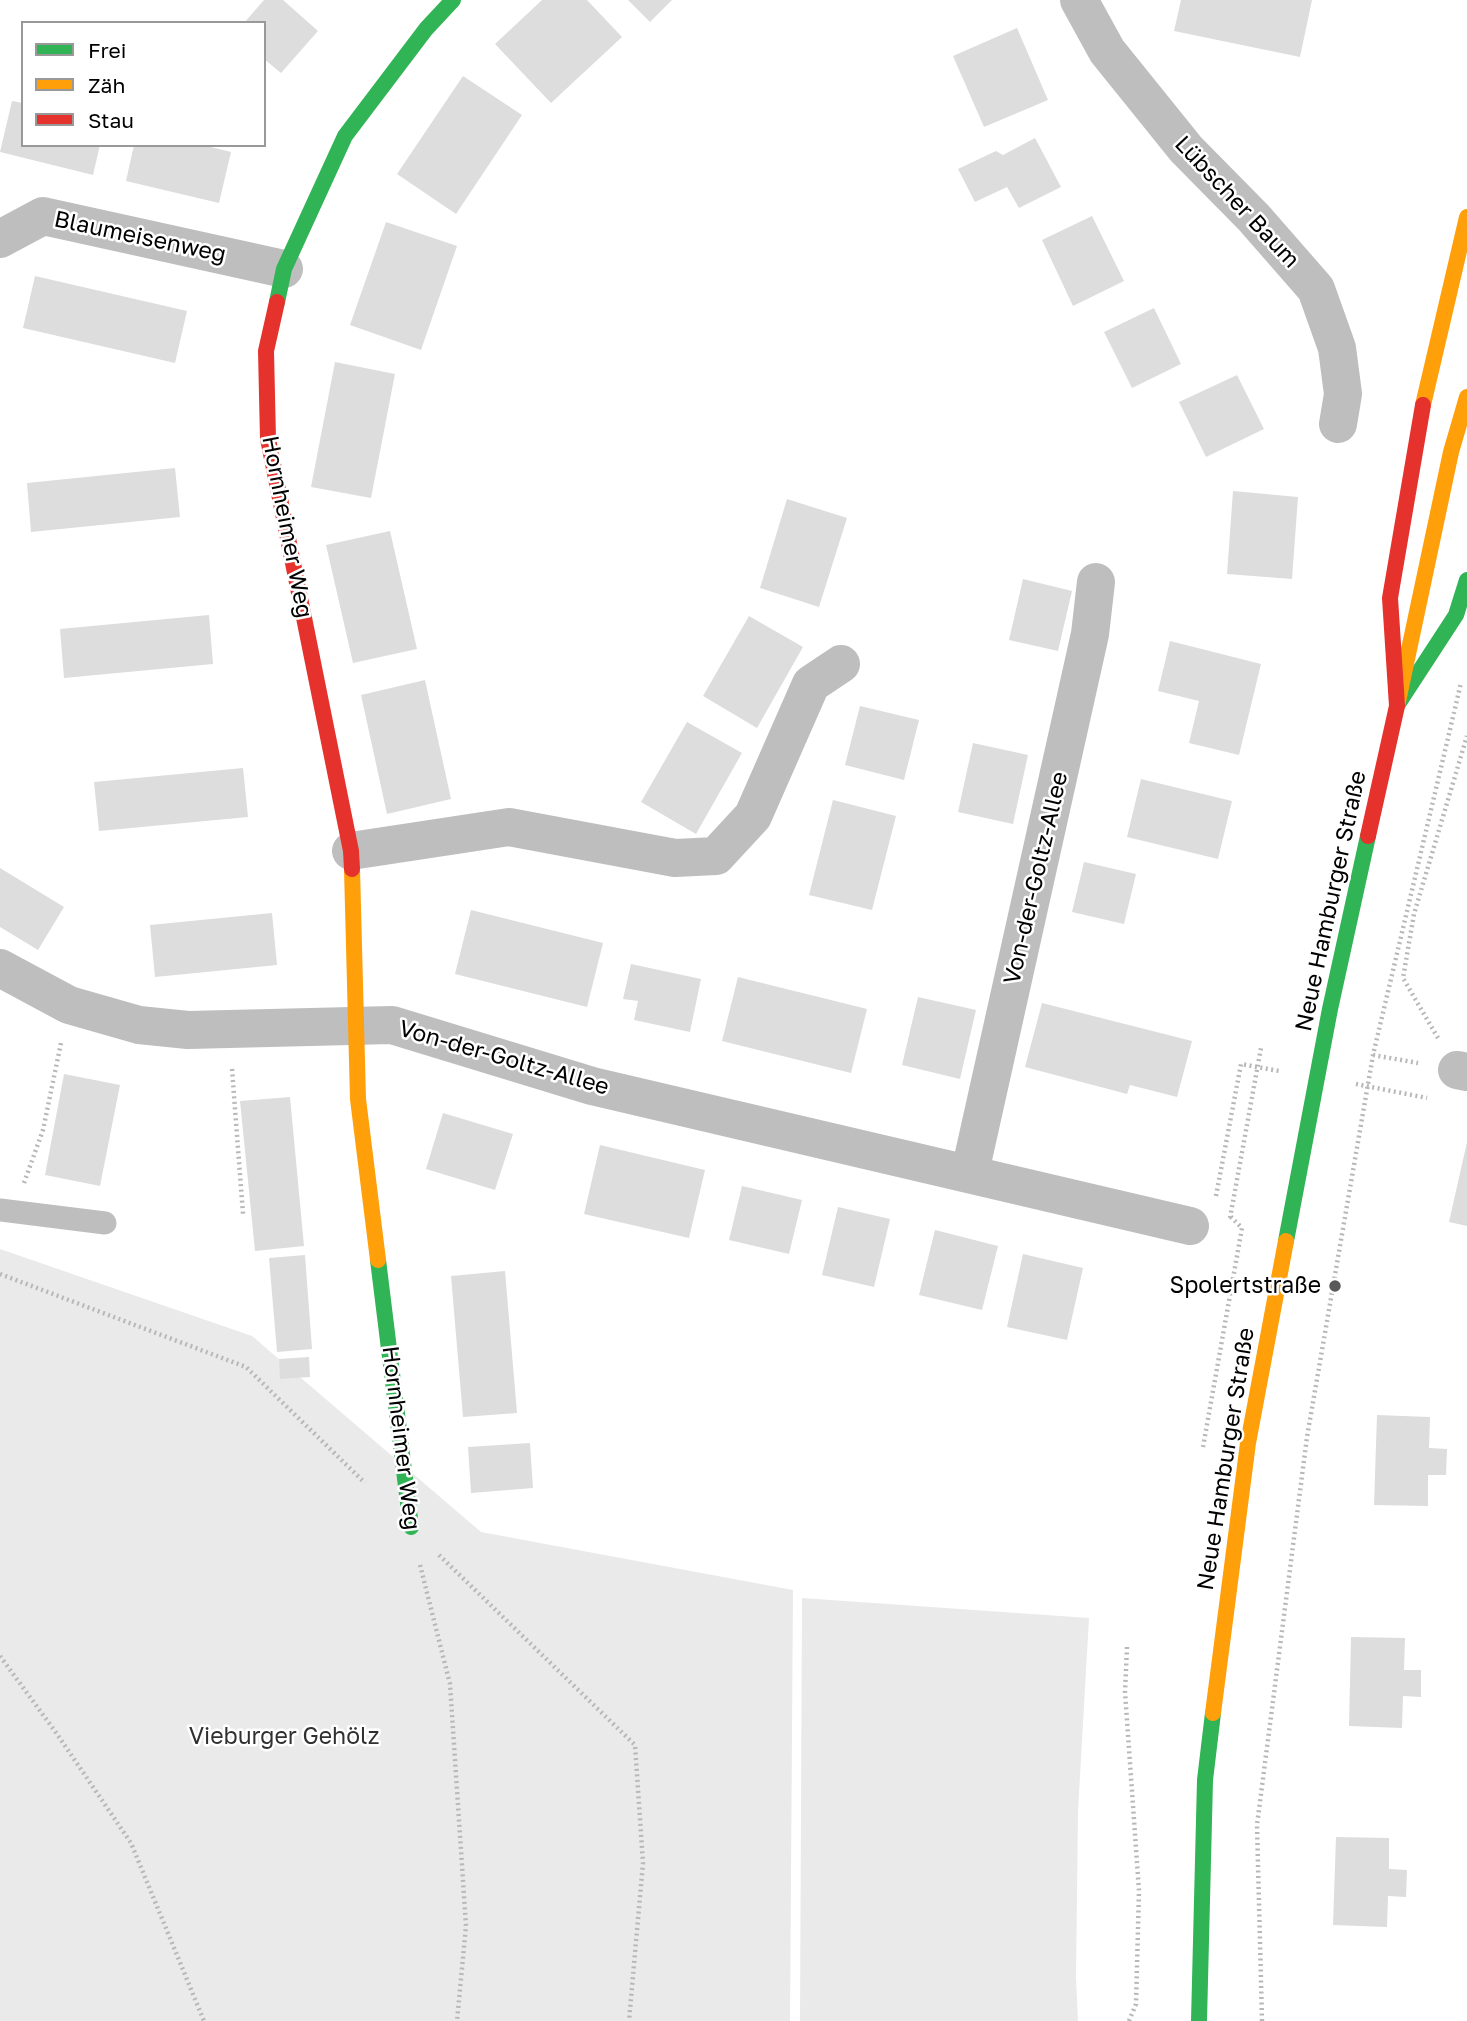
<!DOCTYPE html>
<meta charset="utf-8">
<style>
body{margin:0}
#map{position:relative;width:1467px;height:2021px;overflow:hidden;background:#fff;font-family:"Golos Text",sans-serif}
canvas{display:block}
.legend{position:absolute;left:21px;top:21px;width:245px;height:126px;box-sizing:border-box;background:#fff;border:2px solid #999;margin:0;padding:9px 12px;list-style:none;font-size:21px;color:#000}
.legend li{display:flex;align-items:center;gap:14px;height:35px}
.legend b{width:35px;border:2px solid #999}
</style>
<div id="map">
<canvas width="1467" height="2021"></canvas>
<ul class="legend">
<li><b style="height:9px;background:#30b455"></b>Frei</li>
<li><b style="height:9px;background:#ff9f0a"></b>Zäh</li>
<li><b style="height:9px;background:#e5322d"></b>Stau</li>
</ul>
</div>
<script>
const ctx = document.querySelector('canvas').getContext('2d');
ctx.lineJoin = 'round';
function paint(path, color) { ctx.fillStyle = color; ctx.fill(path, 'evenodd'); }
const toPath = rows => new Path2D(rows.map(r => 'M' + r).join(''));
function strokePath(path, color, width, dash) { ctx.strokeStyle = color; ctx.lineWidth = width; ctx.lineCap = dash ? 'butt' : 'round'; ctx.setLineDash(dash || []); ctx.stroke(path); }
function write(font, color, halo, rows, align = 'center') {
  ctx.font = font + ' "Golos Text",sans-serif'; ctx.lineWidth = 5; ctx.setLineDash([]); ctx.textBaseline = 'middle'; ctx.strokeStyle = halo; ctx.fillStyle = color; for (const [text, x, y, turn = 0] of rows) {
    ctx.save(); ctx.translate(x, y); ctx.rotate((+turn || 0) * Math.PI / 180); ctx.textAlign = isNaN(turn) ? turn : align; if (halo) ctx.strokeText(text, 0, 0); ctx.fillText(text, 0, 0); ctx.restore();
  }
}
const green = toPath([
 [0,1249,252,1336,481,1532,793,1590,790,2021,0,2021],
 [802,1598,1089,1618,1078,1811,1076,1977,1078,2021,800,2021]
]);
const building = toPath([
 [264,0,283,0,318,31,281,73,264,59,264,23,244,23],
 [542,0,587,0,622,37,551,103,495,44],
 [628,0,672,0,650,22],
 [1181,0,1312,0,1300,57,1174,31],
 [1017,28,1048,100,984,127,953,56],
 [463,76,522,115,456,214,397,174],
 [12,101,23,103,23,145,100,145,93,175,0,152],
 [1035,138,1061,187,1019,208,1007,187,975,202,958,169,996,151,1003,155],
 [134,145,203,145,231,152,219,203,126,181],
 [1092,216,1124,281,1073,306,1042,240],
 [386,222,457,246,421,350,350,325],
 [35,276,187,311,175,363,23,328],
 [1154,308,1181,364,1132,388,1104,332],
 [335,362,395,374,371,498,311,487],
 [1237,375,1264,429,1206,457,1179,402],
 [175,468,180,517,31,532,27,483],
 [1233,491,1298,497,1292,579,1227,574],
 [787,499,847,518,819,607,760,588],
 [390,531,417,649,353,663,326,545],
 [1023,579,1072,591,1058,651,1009,640],
 [209,615,213,664,64,678,60,629],
 [749,616,803,647,757,728,703,696],
 [1170,641,1261,664,1239,755,1189,743,1199,701,1158,691],
 [425,680,451,799,387,814,361,695],
 [860,706,919,720,904,780,845,765],
 [687,722,742,753,696,834,641,802],
 [973,743,1028,755,1013,824,958,812],
 [243,768,248,817,99,831,94,782],
 [1141,779,1232,801,1218,859,1127,837],
 [833,800,896,816,872,910,809,895],
 [1084,862,1136,874,1124,924,1072,912],
 [0,868,64,907,38,950,0,927],
 [471,910,603,943,587,1007,455,974],
 [272,913,277,965,155,977,150,925],
 [631,964,701,979,690,1032,634,1020,638,1001,623,999],
 [738,977,867,1009,851,1073,722,1041],
 [918,997,976,1010,960,1079,902,1065],
 [1042,1003,1192,1041,1177,1097,1130,1085,1127,1094,1025,1067],
 [64,1074,120,1085,100,1186,45,1175],
 [290,1097,304,1246,255,1251,240,1101],
 [443,1113,513,1134,495,1190,426,1169],
 [1467,1142,1467,1226,1449,1222],
 [600,1145,705,1170,689,1238,584,1214],
 [742,1186,802,1200,789,1254,729,1240],
 [838,1207,890,1219,874,1287,822,1275],
 [935,1230,998,1246,982,1310,919,1295],
 [1023,1254,1083,1268,1067,1340,1007,1327],
 [305,1255,312,1349,277,1352,269,1258],
 [505,1271,517,1413,463,1417,451,1276],
 [309,1357,310,1377,280,1379,279,1359],
 [1377,1415,1430,1417,1429,1448,1447,1449,1446,1475,1428,1475,1428,1506,1374,1505],
 [530,1443,533,1488,471,1493,468,1447],
 [1351,1637,1405,1638,1404,1670,1421,1670,1421,1697,1403,1696,1402,1728,1349,1726],
 [1336,1837,1389,1838,1389,1869,1407,1870,1406,1897,1388,1896,1387,1927,1333,1925]
]);
const path = toPath([
 [1438,1038,1403,978,1414,914,1467,736],
 [1373,1055,1418,1063],
 [232,1069,243,1214],
 [1356,1084,1427,1098],
 [24,1183,43,1130,61,1043],
 [1216,1196,1241,1064,1279,1071],
 [1230,1218,1261,1048],
 [0,1274,246,1367,365,1483],
 [1203,1447,1242,1228,1230,1216],
 [439,1555,635,1745,643,1863,629,2021],
 [420,1565,450,1684,466,1926,457,2021],
 [1127,1647,1125,1692,1139,1891,1136,2004,1129,2021],
 [0,1656,57,1734,131,1843,204,2021],
 [1262,2021,1257,1825,1307,1437,1373,1055,1461,683]
]);
const lane = toPath([
 [0,1210,105,1223]
]);
const street = toPath([
 [1079,0,1107,51,1186,149,1254,218,1316,289,1337,348,1343,394,1338,424],
 [0,239,43,216,284,269],
 [351,851,509,827,675,858,716,856,753,816,811,684,841,664],
 [0,968,69,1005,139,1025,188,1030,392,1025,592,1086,1190,1226],
 [1457,1070,1467,1072],
 [970,1172,1090,634,1096,582]
]);
const fast = toPath([
 [277,302,284,269,345,136,426,29,453,0],
 [1398,704,1456,615,1467,580],
 [1286,1241,1330,1009,1368,836],
 [378,1260,411,1527],
 [1199,2021,1205,1780,1213,1713]
]);
const slow = toPath([
 [1423,405,1467,217],
 [1397,706,1451,452,1467,397],
 [352,869,358,1099,378,1260],
 [1213,1713,1248,1443,1286,1241]
]);
const jam = toPath([
 [277,302,266,351,268,439,351,851,352,869],
 [1368,836,1397,706,1390,598,1423,405]
]);
const markers = [
 [1335,1286,7,"#595959"]
];
const streetNames = [
 ["Lübscher Baum",1237,202,47],
 ["Blaumeisenweg",140,237,12],
 ["Hornheimer Weg",287,527,79],
 ["Von-der-Goltz-Allee",1036,878,-77],
 ["Neue Hamburger Straße",1331,901,-78],
 ["Von-der-Goltz-Allee",504,1058,16],
 ["Hornheimer Weg",401,1438,83],
 ["Neue Hamburger Straße",1226,1459,-81]
];
const poiNames = [
 ["Spolertstraße",1321,1286]
];
const parkNames = [
 ["Vieburger Gehölz",284,1737]
];
paint(green, '#eaeaea');
paint(building, '#ddd');
strokePath(path, '#b8b8b8', 4.5, [2, 3.5]);
strokePath(lane, '#bebebe', 23);
strokePath(street, '#bebebe', 38);
strokePath(fast, '#30b455', 16);
strokePath(slow, '#ff9f0a', 16);
strokePath(jam, '#e5322d', 16);
for (const [x, y, r, color] of markers) { const dot = new Path2D(); dot.arc(x, y, r, 0, 2 * Math.PI); ctx.fillStyle = color; ctx.fill(dot); strokePath(dot, '#fff', 2.5); }
write('23px', '#000', '#fff', streetNames);
write('23px', '#000', '#fff', poiNames, 'right');
write('23px', '#303030', '#fff', parkNames);
</script>
